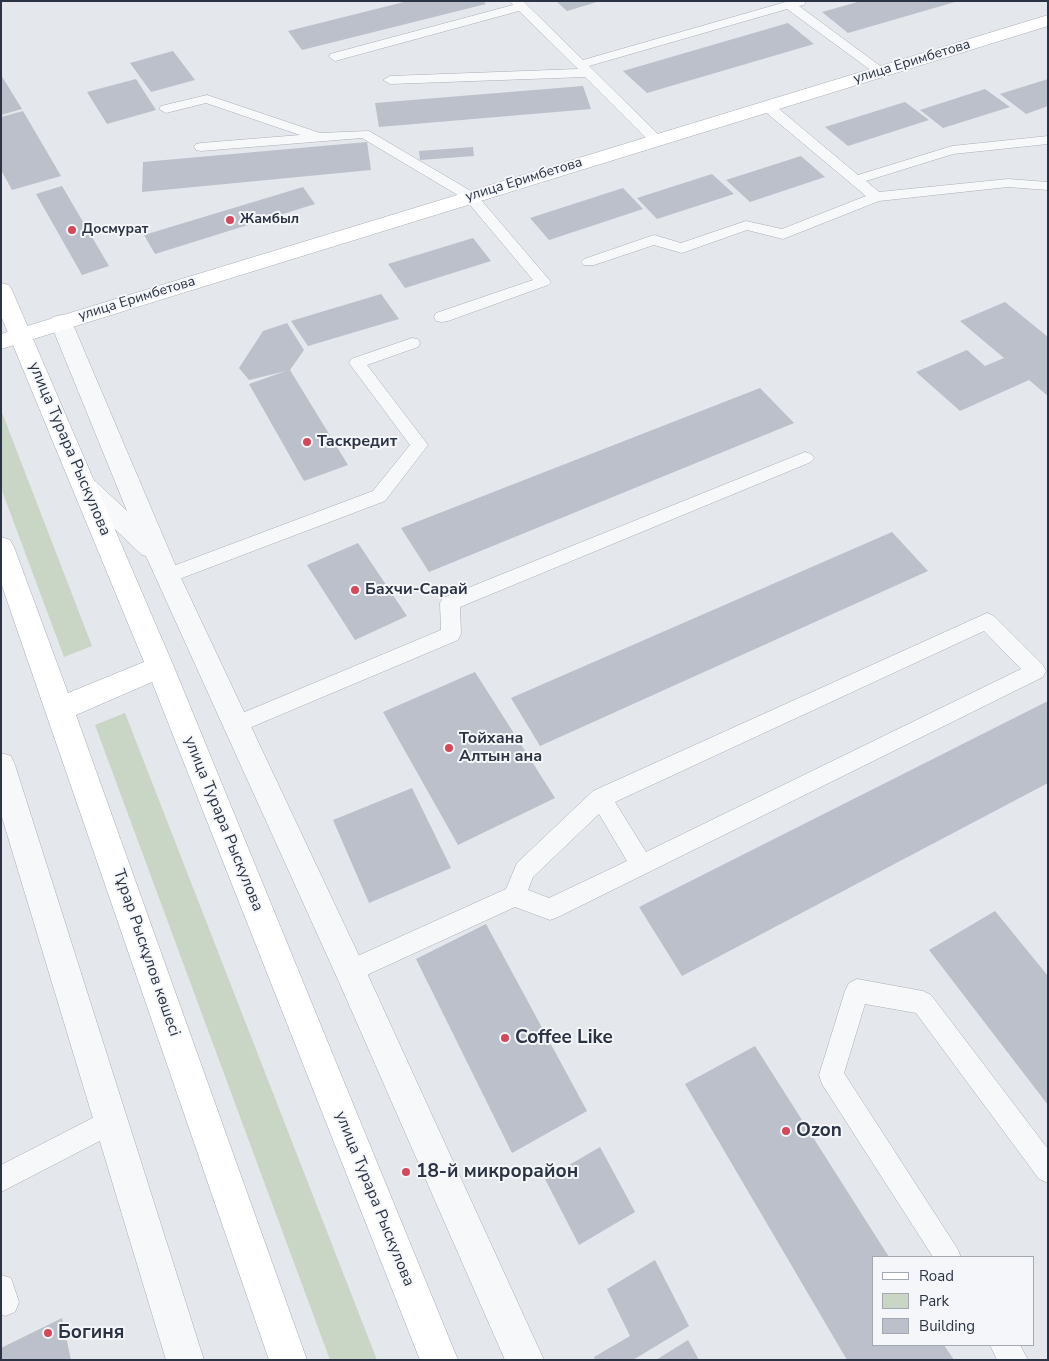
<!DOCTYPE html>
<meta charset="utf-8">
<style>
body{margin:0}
#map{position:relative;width:1049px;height:1361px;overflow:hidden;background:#e4e7ec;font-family:"Nunito Sans",sans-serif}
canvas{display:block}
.frame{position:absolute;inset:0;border:2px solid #2b3445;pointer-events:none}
.legend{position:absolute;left:872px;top:1256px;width:162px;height:90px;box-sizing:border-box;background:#f4f6f9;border:1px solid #a4a8b1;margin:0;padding:6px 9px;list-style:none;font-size:15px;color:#2b3445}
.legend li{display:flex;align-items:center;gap:10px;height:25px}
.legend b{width:25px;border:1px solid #a4a8b1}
</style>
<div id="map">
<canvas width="1049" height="1361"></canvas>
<div class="frame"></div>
<ul class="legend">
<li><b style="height:6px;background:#fff"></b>Road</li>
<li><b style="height:14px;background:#c9d6c5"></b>Park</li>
<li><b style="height:14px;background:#bbc0ca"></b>Building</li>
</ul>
</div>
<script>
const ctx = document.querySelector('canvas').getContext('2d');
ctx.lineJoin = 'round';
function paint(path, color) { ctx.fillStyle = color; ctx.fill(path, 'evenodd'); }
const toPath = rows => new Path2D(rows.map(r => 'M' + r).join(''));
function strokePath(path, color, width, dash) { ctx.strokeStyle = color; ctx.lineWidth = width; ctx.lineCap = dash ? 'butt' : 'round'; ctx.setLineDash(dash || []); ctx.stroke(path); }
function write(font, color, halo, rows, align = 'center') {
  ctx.font = font + ' "Nunito Sans",sans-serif'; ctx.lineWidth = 4; ctx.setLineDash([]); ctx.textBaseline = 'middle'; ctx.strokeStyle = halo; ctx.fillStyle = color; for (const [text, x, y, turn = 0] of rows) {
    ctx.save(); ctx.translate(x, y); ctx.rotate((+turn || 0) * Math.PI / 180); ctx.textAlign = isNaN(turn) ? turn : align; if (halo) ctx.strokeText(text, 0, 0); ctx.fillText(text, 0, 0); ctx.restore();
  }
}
const green = toPath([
 [1,410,92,646,64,657,1,488],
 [125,713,377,1360,330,1360,95,725]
]);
const building = toPath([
 [408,1,483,1,486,4,302,50,288,31],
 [556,1,597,1,597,2,567,11],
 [861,1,955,1,955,2,848,33,822,12],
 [788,23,814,44,647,93,623,71],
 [173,51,195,80,151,92,130,63],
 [1,75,22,109,1,115],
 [136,79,156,110,107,124,87,92],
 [1048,79,1048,106,1026,114,1000,94],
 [583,86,591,109,379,127,375,103],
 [985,89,1010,107,943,128,920,110],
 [905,102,929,120,848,146,825,127],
 [23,111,61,176,12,190,1,170,1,117],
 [367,142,371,170,142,192,143,162],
 [473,147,474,156,420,160,419,151],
 [801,156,825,177,750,202,726,180],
 [712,174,734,194,657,219,637,198],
 [62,186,109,266,82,275,36,194],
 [303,187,315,204,155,254,144,235],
 [623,188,643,209,549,240,530,218],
 [473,238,491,261,405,288,388,264],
 [381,294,399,319,308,346,291,321],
 [1005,302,1048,337,1048,396,1029,380,960,411,916,372,967,350,985,366,1004,358,960,321],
 [287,323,304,350,290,370,348,465,304,481,249,384,286,371,249,380,239,368,263,331],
 [760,388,794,423,429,572,401,528],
 [892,532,928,571,540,746,511,698],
 [358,543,407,616,355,640,307,565],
 [475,672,555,798,458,845,383,712],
 [1048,701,1048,783,682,976,639,907],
 [412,788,451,868,369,903,333,820],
 [995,911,1048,976,1048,1105,929,950],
 [486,924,587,1111,512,1153,416,959],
 [755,1046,889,1257,873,1257,873,1345,944,1345,954,1360,847,1360,685,1084],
 [600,1147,635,1212,579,1245,545,1179],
 [655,1260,689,1326,633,1360,595,1360,594,1357,630,1336,607,1289],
 [62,1318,71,1360,1,1360,1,1348],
 [688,1340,699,1360,656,1360]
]);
const lane = toPath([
 [510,1,523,1,583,60,789,1,806,1,804,5,799,6,887,71,886,74,876,74,787,9,589,66,661,137,663,140,656,144,651,143,585,77,390,84,383,80,390,76,578,69,519,11,335,61,329,57,330,54,513,5,510,1],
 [207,95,320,133,369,131,476,194,551,282,548,285,448,321,442,322,436,321,434,317,436,313,533,280,466,200,362,138,201,151,196,150,194,147,196,144,201,143,300,135,206,103,166,113,159,109,161,106,207,95],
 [767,102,772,103,858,175,952,146,1048,136,1048,144,953,154,866,181,879,192,1008,179,1048,182,1048,190,1008,187,879,201,783,239,747,230,682,253,654,245,594,265,584,265,581,262,584,259,654,235,681,243,746,221,782,229,866,196,762,109,760,106,767,102],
 [412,338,418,339,420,343,418,347,367,365,428,445,385,501,174,581,167,583,160,581,158,576,160,571,373,491,410,445,349,363,351,359,412,338],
 [805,452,811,454,814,458,811,462,460,607,461,634,458,640,242,731,235,734,228,731,225,725,228,719,441,630,440,603,443,598,805,452],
 [987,613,994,616,1043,665,1046,671,1043,677,558,917,550,920,515,907,358,979,350,982,342,979,338,971,342,963,506,889,517,863,593,791,987,613],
 [984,631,1021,669,646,852,615,802,984,631],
 [599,814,627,861,549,898,528,890,533,877,599,814],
 [857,979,923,991,931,995,1048,1149,1048,1183,1039,1179,916,1013,865,1004,844,1073,957,1248,961,1257,933,1257,822,1084,819,1075,845,991,849,983,857,979],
 [112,1108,121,1112,125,1121,121,1130,1,1192,1,1165,112,1108],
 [1,1275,11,1278,19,1302,15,1312,5,1316,1,1314,1,1275],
 [990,1345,1020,1345,1028,1360,997,1360,990,1345]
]);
const street = toPath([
 [61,315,69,317,72,322,180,576,361,960,544,1360,505,1360,339,982,146,556,142,555,75,491,72,485,75,479,84,476,93,479,127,511,50,322,53,317,61,315],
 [1,753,11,756,15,765,204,1360,166,1360,1,814,1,753]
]);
const secondary = toPath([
 [1048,15,1048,26,1,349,1,334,1048,15]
]);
const primary = toPath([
 [1,283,9,285,12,290,174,667,458,1360,420,1360,152,682,76,715,307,1360,269,1360,1,583,1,537,10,540,14,547,68,693,144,662,1,316,1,283]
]);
const markers = [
 [230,220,5,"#d1495b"],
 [72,230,5,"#d1495b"],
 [307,442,5,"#d1495b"],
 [355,590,5,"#d1495b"],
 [449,748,5,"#d1495b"],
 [505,1038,5,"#d1495b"],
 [786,1131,5,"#d1495b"],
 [406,1172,5,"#d1495b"],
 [48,1333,5,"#d1495b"]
];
const farStreetnames = [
 ["улица Еримбетова",912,62,-17],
 ["улица Еримбетова",524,180,-17],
 ["улица Еримбетова",137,299,-17]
];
const farPoinames = [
 ["Жамбыл",240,220],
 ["Досмурат",82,230]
];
const poiNames = [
 ["Таскредит",317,442],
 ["Бахчи-Сарай",365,590],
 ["Тойхана",459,739],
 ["Алтын ана",459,757]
];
const streetNames = [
 ["улица Турара Рыскулова",69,449,67],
 ["улица Турара Рыскулова",223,824,68],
 ["Тұрар Рыскұлов көшесі",146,953,71],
 ["улица Турара Рыскулова",374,1199,68]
];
const nearPoinames = [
 ["Coffee Like",515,1038],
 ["Ozon",796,1131],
 ["18-й микрорайон",416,1172],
 ["Богиня",58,1333]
];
paint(green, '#c9d6c5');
paint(building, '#bbc0ca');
strokePath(lane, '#a9aeb7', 1);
strokePath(street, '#a9aeb7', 1);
strokePath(secondary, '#a9aeb7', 1);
strokePath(primary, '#a3abb8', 1);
paint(lane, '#f7f8fa');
paint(street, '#f7f8fa');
paint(secondary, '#fff');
paint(primary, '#fff');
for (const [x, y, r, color] of markers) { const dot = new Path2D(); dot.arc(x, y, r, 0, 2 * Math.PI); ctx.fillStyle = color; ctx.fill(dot); strokePath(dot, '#f4f6f9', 2); }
write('14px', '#2b3445', '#f4f6f9', farStreetnames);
write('bold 14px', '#2b3445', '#f4f6f9', farPoinames, 'left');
write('bold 16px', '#2b3445', '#f4f6f9', poiNames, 'left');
write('16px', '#2b3445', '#f4f6f9', streetNames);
write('bold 19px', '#2b3445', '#f4f6f9', nearPoinames, 'left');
</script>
